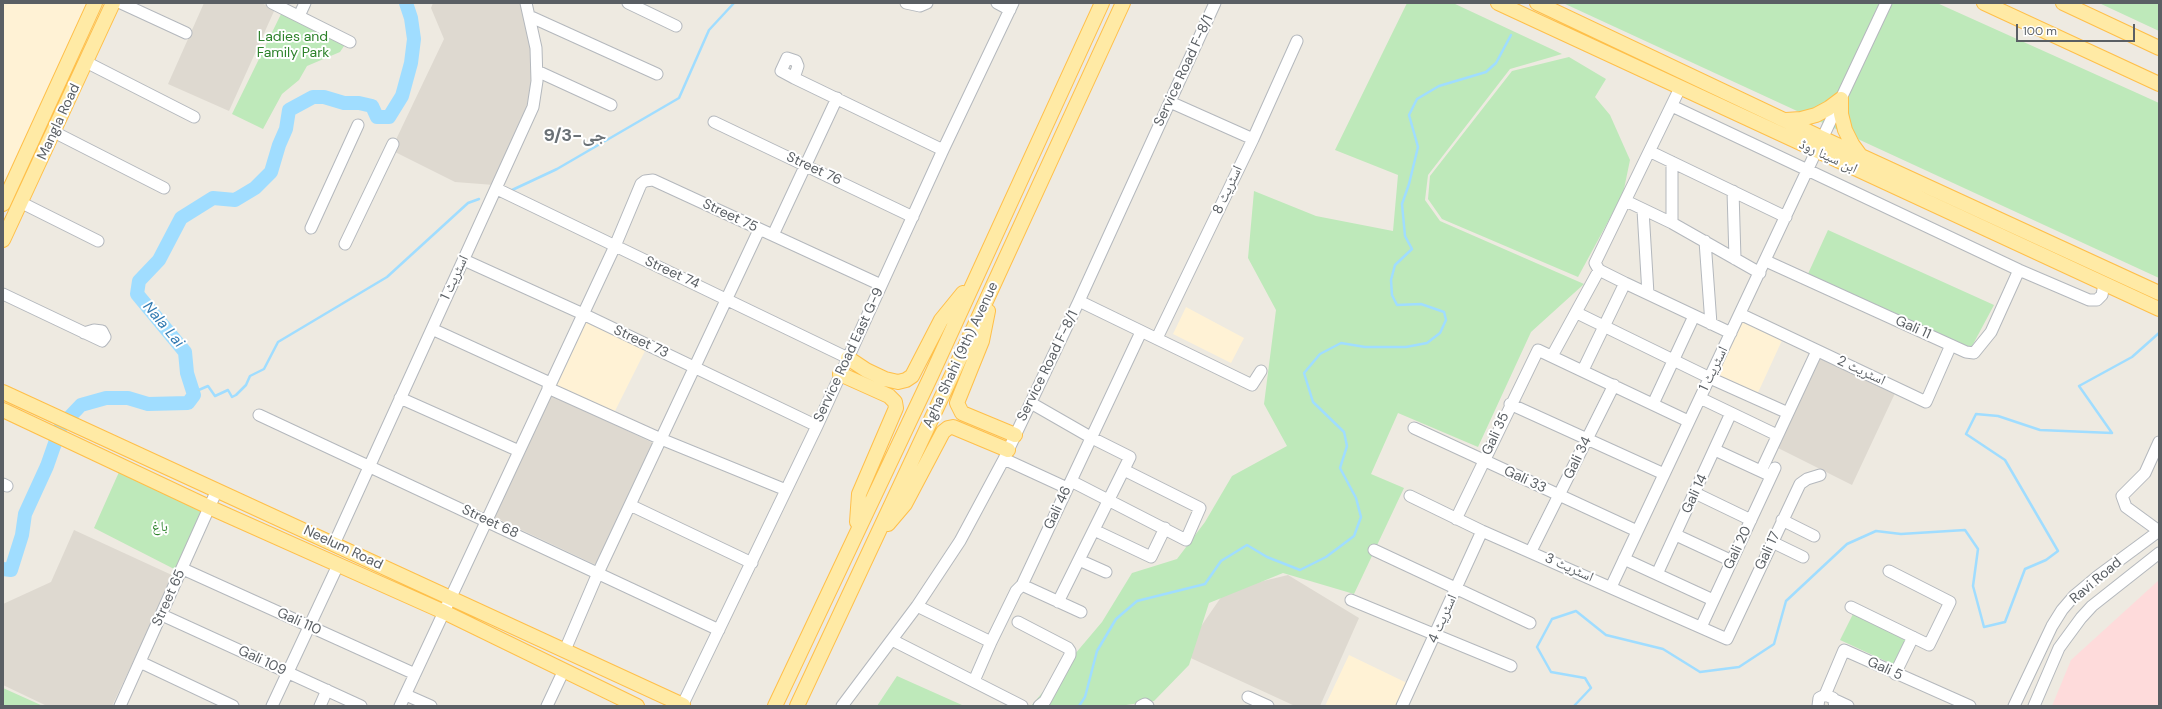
<!DOCTYPE html>
<meta charset="utf-8">
<style>
body{margin:0}
#map{position:relative;width:2162px;height:709px;overflow:hidden;background:#eeeae1;font-family:"DM Sans",sans-serif}
canvas{display:block}
.frame{position:absolute;inset:0;border:4px solid #5a5f64;pointer-events:none}
.scale{position:absolute;left:2016px;top:24px;width:119px;height:18px;box-sizing:border-box;border:2px solid #5a5f64;border-top:0;padding-left:5px;font-size:12px;line-height:14px;white-space:nowrap;color:#5a5f64;-webkit-text-stroke:3px #fff;paint-order:stroke}
</style>
<div id="map">
<canvas width="2162" height="709"></canvas>
<div class="frame"></div>
<div class="scale">100 m</div>
</div>
<script>
const ctx = document.querySelector('canvas').getContext('2d');
ctx.lineJoin = 'round';
function paint(path, color) { ctx.fillStyle = color; ctx.fill(path, 'evenodd'); }
const toPath = rows => new Path2D(rows.map(r => 'M' + r).join(''));
function strokePath(path, color, width, dash) { ctx.strokeStyle = color; ctx.lineWidth = width; ctx.lineCap = dash ? 'butt' : 'round'; ctx.setLineDash(dash || []); ctx.stroke(path); }
function write(font, color, halo, rows, align = 'center') {
  ctx.font = font + ' "DM Sans","Noto Naskh Arabic",sans-serif'; ctx.lineWidth = 4; ctx.setLineDash([]); ctx.textBaseline = 'middle'; ctx.strokeStyle = halo; ctx.fillStyle = color; for (const [text, x, y, turn = 0] of rows) {
    ctx.save(); ctx.translate(x, y); ctx.rotate((+turn || 0) * Math.PI / 180); ctx.textAlign = isNaN(turn) ? turn : align; if (halo) ctx.strokeText(text, 0, 0); ctx.fillText(text, 0, 0); ctx.restore();
  }
}
const commercial = toPath([
 [3,3,95,3,3,201],
 [1186,307,1244,338,1231,363,1173,334],
 [1742,316,1784,336,1756,397,1711,376],
 [585,319,647,347,613,415,552,386],
 [1349,655,1407,683,1398,706,1325,706]
]);
const education = toPath([
 [204,3,261,3,275,9,229,111,168,84],
 [433,3,522,3,531,47,534,71,529,106,494,185,455,182,391,150,444,39,431,8],
 [1819,353,1897,389,1852,485,1774,446],
 [550,394,653,443,596,565,494,517],
 [74,530,174,576,112,706,47,706,3,685,3,604,51,582],
 [1288,575,1359,618,1320,706,1295,706,1182,654,1226,590]
]);
const medical = toPath([
 [2159,580,2159,706,2052,706,2071,660]
]);
const green = toPath([
 [1407,3,1453,3,1562,54,1510,69,1428,175,1425,200,1440,221,1584,284,1531,332,1478,447,1398,413,1371,474,1404,488,1354,594,1283,573,1209,603,1189,665,1154,701,1119,706,1031,706,1102,622,1132,573,1177,559,1205,522,1232,476,1287,446,1264,404,1276,310,1248,258,1254,191,1316,216,1393,231,1398,175,1335,150],
 [1563,3,1937,3,2137,93,2159,103,2159,278],
 [2099,3,2159,3,2159,31],
 [282,12,346,43,340,52,307,66,299,80,282,94,263,129,232,114],
 [1569,57,1606,79,1595,97,1610,115,1630,160,1623,194,1578,277,1442,219,1428,199,1430,176,1512,71],
 [1828,230,1994,305,1970,350,1807,276],
 [119,472,202,512,176,570,94,528],
 [1853,614,1906,640,1894,665,1840,640],
 [897,676,962,705,969,706,877,706],
 [3,688,43,706,3,706]
]);
const stream = toPath([
 [510,191,557,169,679,98,709,30,734,3],
 [194,392,208,386,215,396,228,390,232,397,236,395,246,385,250,376,264,369,278,342,387,277,468,203,479,199],
 [1079,706,1085,697,1097,651,1116,619,1137,601,1205,584,1221,561,1247,545,1267,557,1300,570,1326,557,1354,536,1361,517,1356,498,1340,468,1347,446,1344,432,1313,402,1304,373,1320,354,1341,343,1365,347,1406,347,1427,343,1440,333,1446,320,1444,312,1421,304,1397,305,1392,295,1391,280,1395,265,1412,249,1405,236,1402,204,1409,184,1418,147,1409,115,1417,99,1439,86,1486,72,1496,63,1511,35],
 [1574,706,1591,688,1585,678,1551,672,1537,647,1552,619,1576,611,1606,635,1663,649,1700,672,1739,667,1774,644,1786,601,1847,544,1876,531,1901,534,1965,530,1978,549,1973,586,1984,627,2005,622,2025,569,2046,560,2058,551,2005,460,1966,434,1976,414,1998,416,2040,430,2112,433,2079,386,2132,357,2159,333]
]);
const river = toPath([
 [3,569,11,570,22,535,25,514,47,466,61,426,81,405,106,398,128,398,148,404,188,403,194,395,187,373,185,352,137,294,139,281,159,260,181,218,213,198,235,200,255,188,271,172,279,145,286,129,289,110,313,97,324,97,344,103,359,103,372,106,377,117,389,117,402,96,411,63,414,39,411,18,406,3]
]);
const minor = toPath([
 [121,3,186,33],
 [272,3,350,42],
 [628,3,676,26],
 [906,3,920,6,927,3],
 [997,3,1010,10],
 [299,16,305,3],
 [529,16,657,74],
 [86,62,194,117],
 [537,71,611,105],
 [794,78,798,66,796,61,787,58,781,71,794,78,943,150],
 [1680,88,1595,263,1599,270,1625,283,1731,333],
 [1170,102,1253,139],
 [1672,106,2019,270,2089,300,2097,300,2102,295,2104,284],
 [714,122,913,217],
 [54,132,164,188],
 [1651,152,1786,217],
 [1672,162,1672,223,1760,273],
 [497,189,848,358],
 [1733,191,1735,259],
 [1626,201,1672,223],
 [20,202,98,241],
 [1643,210,1648,294],
 [311,228,358,125],
 [773,235,837,98],
 [1705,241,1711,324],
 [345,244,393,144],
 [464,260,583,314,817,426],
 [1766,261,1966,352,1974,353,1991,332,2019,270],
 [3,294,102,341,105,337,102,331,94,330,84,333],
 [1079,301,1252,385,1261,371],
 [1577,313,1710,378,1788,413],
 [1740,314,1926,402,1951,345],
 [432,329,550,383],
 [1157,338,1253,139,1297,41],
 [1552,356,1599,270],
 [1583,370,1625,283],
 [548,388,661,439,786,490],
 [400,398,519,451],
 [1700,398,1777,435],
 [1031,403,1092,438,1130,457,1058,602],
 [1510,404,1664,474],
 [1653,404,1694,316],
 [259,415,719,630],
 [1414,428,1637,531],
 [1715,450,1767,474],
 [1004,459,1067,488],
 [1761,471,1817,351],
 [1071,481,1186,540,1200,508,1124,470],
 [3,484,7,486],
 [1695,493,1751,520],
 [1410,496,1482,531,1727,639,1800,484,1807,479,1820,475],
 [630,505,752,563],
 [1456,519,1538,350,1688,421],
 [1782,520,1814,536],
 [1094,530,1151,557,1165,528],
 [2159,531,2126,507,2122,496,2145,473,2159,442],
 [1676,535,1732,561],
 [1772,542,1803,557],
 [334,544,533,107,537,81,536,48,526,3],
 [1374,550,1530,623],
 [1531,551,1614,385],
 [1624,559,1713,600],
 [1079,560,1106,572],
 [183,569,415,674],
 [1657,574,1731,413],
 [1022,585,1081,612],
 [1611,587,1886,3],
 [1351,600,1511,666],
 [917,606,991,642],
 [1851,607,1929,645,1950,602,1889,571],
 [162,615,361,706],
 [1018,622,1068,648,1070,651,1070,655,1045,701,1039,706],
 [1701,627,1775,468],
 [892,640,1022,706],
 [565,650,598,573,759,230],
 [140,662,233,706],
 [1895,674,1913,637],
 [974,681,991,642,1016,591,1022,585,1141,332],
 [406,695,431,706],
 [1825,695,1844,650,1970,706],
 [1248,697,1268,706],
 [1835,700,1848,706],
 [120,706,217,490],
 [272,706,338,565],
 [320,706,327,690],
 [400,706,615,246,641,184,645,181,653,180,881,285],
 [547,706,563,672],
 [682,706,817,426,943,150,1013,3],
 [842,706,917,606,960,541,1004,459,1079,301,1215,3],
 [1141,706,1145,704,1148,706],
 [1402,706,1482,531],
 [1818,706,1819,698,1825,695,1833,698,1835,706],
 [2014,706,2052,626,2062,610,2074,596,2098,576,2159,531],
 [2034,706,2059,648,2081,618,2092,606,2159,553]
]);
const major = toPath([
 [1498,3,2159,309],
 [1537,3,1822,138,2159,293],
 [1984,3,2159,84],
 [2063,3,2159,48],
 [1841,99,1841,114,1845,130,1852,144,1860,155],
 [1786,120,1801,119,1816,115,1829,108,1841,99],
 [3,204,95,3],
 [3,240,113,3],
 [988,311,982,341,957,403,962,413,1015,435],
 [848,358,866,370,885,379,898,382,906,380,912,376,941,320,963,293],
 [840,374,889,396,895,402,896,408,859,494,857,522],
 [3,392,683,705],
 [3,410,211,508,444,612,637,706],
 [888,524,905,504,943,432,948,428,953,427,1008,450],
 [775,706,931,376,1102,3],
 [797,706,952,375,1123,3]
]);
const parkNames = [
 ["Ladies and",293,37],
 ["Family Park",293,53],
 ["باغ",160,527]
];
const streetNames = [
 ["Service Road F-8/1",1184,71,-65],
 ["Mangla Road",59,122,-65],
 ["ابن سینا روڈ",1828,157,25],
 ["Street 76",814,169,25],
 ["اسٹریٹ 8",1228,190,-65],
 ["Street 75",730,216,25],
 ["Street 74",672,273,25],
 ["اسٹریٹ 1",455,278,-65],
 ["Gali 11",1913,328,24],
 ["Street 73",641,342,25],
 ["Service Road East G-9",849,355,-65],
 ["Agha Shahi (9th) Avenue",961,355,-65],
 ["Service Road F-8/1",1048,366,-64],
 ["اسٹریٹ 1",1714,369,-64],
 ["اسٹریٹ 2",1861,371,25],
 ["Gali 35",1496,434,-65],
 ["Gali 34",1578,458,-64],
 ["Gali 33",1525,480,25],
 ["Gali 14",1695,494,-65],
 ["Gali 46",1058,508,-65],
 ["Street 68",490,522,25],
 ["Neelum Road",343,548,25],
 ["Gali 20",1738,548,-65],
 ["Gali 17",1768,551,-65],
 ["اسٹریٹ 3",1569,568,24],
 ["Ravi Road",2096,581,-40],
 ["Street 65",169,598,-66],
 ["اسٹریٹ 4",1443,619,-66],
 ["Gali 110",299,622,24],
 ["Gali 109",262,661,25],
 ["Gali 5",1885,669,24]
];
const waterNames = [
 ["Nala Lai",163,325,50]
];
const districtNames = [
 ["جی-9/3",575,136]
];
paint(commercial, '#fff2d5');
paint(education, '#ded9d0');
paint(medical, '#fedbdb');
paint(green, '#bee9ba');
strokePath(stream, '#a0ddff', 2.5);
strokePath(river, '#a0ddff', 14);
strokePath(minor, '#b4b8bd', 13);
strokePath(major, '#ffbf49', 16);
strokePath(minor, '#fff', 11);
strokePath(major, '#ffeaa5', 14);
write('14px', '#2d822b', '#fff', parkNames);
write('14px', '#5a5f64', '#fff', streetNames);
write('italic 15px', '#317ab2', '#fff', waterNames);
write('bold 18px', '#6a7176', '#fff', districtNames);
</script>
